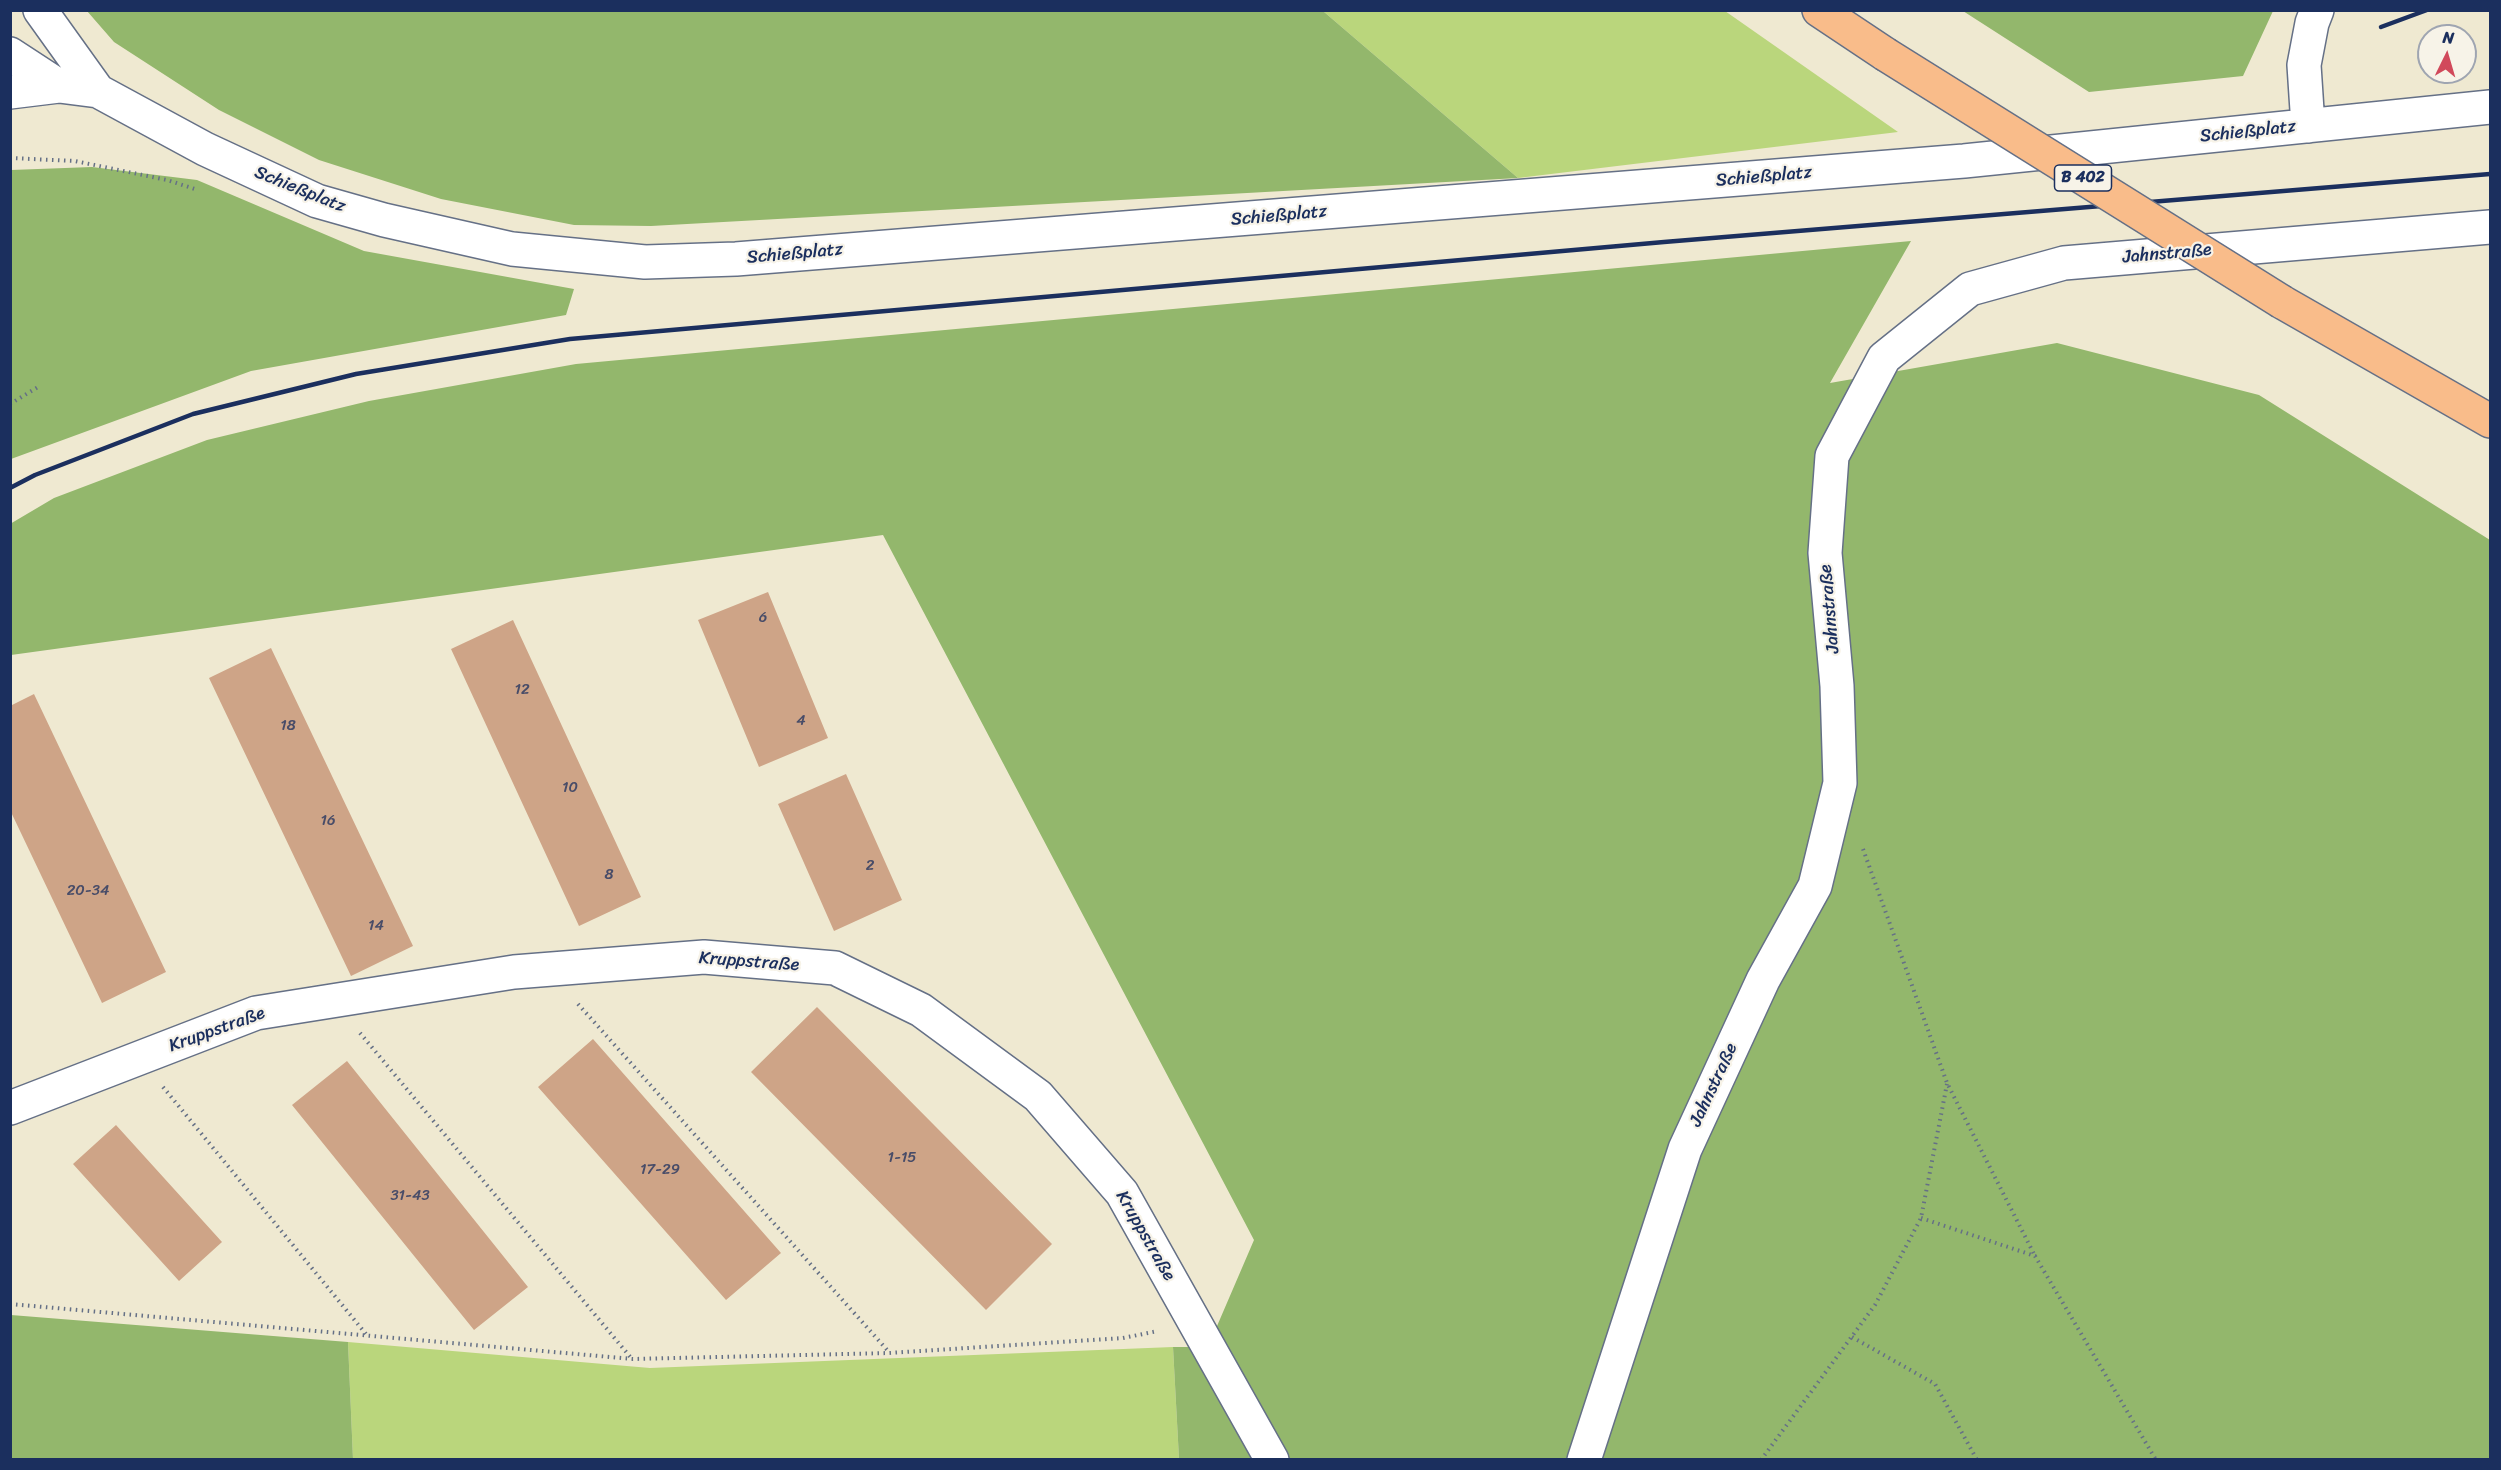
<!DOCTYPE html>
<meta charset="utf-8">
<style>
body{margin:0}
#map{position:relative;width:2501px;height:1470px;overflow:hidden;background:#efe9d1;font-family:Sriracha,sans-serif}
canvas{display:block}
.frame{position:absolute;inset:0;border:12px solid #1b2f5e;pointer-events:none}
.north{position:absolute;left:2417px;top:24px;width:60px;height:60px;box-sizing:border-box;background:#f7f3e8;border:2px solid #9fa5b1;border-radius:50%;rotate:5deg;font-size:16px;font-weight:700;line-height:24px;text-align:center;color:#1b2f5e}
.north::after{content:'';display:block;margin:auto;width:21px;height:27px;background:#d1495b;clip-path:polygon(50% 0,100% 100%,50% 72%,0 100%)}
</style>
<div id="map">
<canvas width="2501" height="1470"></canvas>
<div class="frame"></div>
<div class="north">N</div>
</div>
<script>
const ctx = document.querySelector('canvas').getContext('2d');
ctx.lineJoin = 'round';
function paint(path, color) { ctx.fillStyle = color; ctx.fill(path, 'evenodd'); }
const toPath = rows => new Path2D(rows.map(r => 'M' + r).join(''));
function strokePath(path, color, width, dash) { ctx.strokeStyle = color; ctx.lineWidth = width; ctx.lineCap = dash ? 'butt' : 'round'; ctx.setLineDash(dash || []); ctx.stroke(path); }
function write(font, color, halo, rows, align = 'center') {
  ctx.font = font + ' Sriracha,sans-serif'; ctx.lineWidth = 4.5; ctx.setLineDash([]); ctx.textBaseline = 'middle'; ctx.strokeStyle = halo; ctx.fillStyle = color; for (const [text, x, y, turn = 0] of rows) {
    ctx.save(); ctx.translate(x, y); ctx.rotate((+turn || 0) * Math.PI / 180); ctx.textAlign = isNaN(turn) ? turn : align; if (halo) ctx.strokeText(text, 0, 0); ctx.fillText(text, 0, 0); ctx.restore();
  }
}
const green = toPath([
 [1323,11,1725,11,1898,132,1518,178],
 [348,1342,650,1368,1173,1347,1179,1459,353,1459]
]);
const forest = toPath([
 [87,11,1323,11,1518,178,651,226,574,225,441,199,319,160,219,110,114,42],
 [1963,11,2273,11,2243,76,2089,92],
 [92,167,197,180,364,251,574,289,566,315,251,371,11,459,11,170],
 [1911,241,1830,383,2057,343,2259,395,2490,540,2490,1459,1179,1459,1173,1347,1208,1347,1254,1240,883,535,11,655,10,524,54,498,207,440,369,401,576,364],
 [11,1315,348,1342,353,1459,11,1459]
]);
const building = toPath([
 [768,592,828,738,759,767,698,620],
 [513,620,641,897,579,926,451,649],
 [271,648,413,946,351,976,209,678],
 [34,694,166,972,102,1003,10,810,10,706],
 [846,774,902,900,834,931,778,804],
 [817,1007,1052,1244,986,1310,751,1072],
 [593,1039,781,1253,726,1300,538,1087],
 [347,1061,528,1287,474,1330,292,1105],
 [116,1125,222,1242,179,1281,73,1164]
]);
const path = toPath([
 [10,158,75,161,167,180,198,190],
 [10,404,38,387],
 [1863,849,1947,1083,2035,1256],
 [578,1004,889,1352],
 [360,1033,632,1359],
 [163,1087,366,1334],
 [1921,1218,2035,1256,2156,1460],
 [10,1304,633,1359,889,1353,1123,1338,1158,1331],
 [1852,1337,1935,1384,1977,1460],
 [1761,1460,1875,1305,1921,1218,1947,1084]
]);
const minor = toPath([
 [40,10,98,91],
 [10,54,59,86,98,91,205,149,317,201,384,220,512,249,645,262,736,259,1964,161,2490,107],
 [10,92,59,86],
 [2308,126,2304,65,2312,23,2317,10],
 [10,1108,256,1013,514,972,704,957,835,968,921,1010,1038,1096,1122,1193,1272,1460],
 [1584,1460,1685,1149,1763,980,1815,886,1840,783,1837,686,1825,553,1832,456,1884,358,1970,289,2064,263,2490,227]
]);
const primary = toPath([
 [1819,10,1885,54],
 [2282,302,2490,421]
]);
const rail = toPath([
 [2381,27,2427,10],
 [10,488,35,475,193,414,356,374,570,339,1664,242,2490,174]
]);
const primaryBridge = toPath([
 [1885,54,2282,302]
]);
const numberNames = [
 ["6",763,618],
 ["12",522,690],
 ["4",801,721],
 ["18",288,726],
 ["10",570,788],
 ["16",328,821],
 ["2",870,866],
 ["8",609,875],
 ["20-34",88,891],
 ["14",376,926],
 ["1-15",902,1158],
 ["17-29",660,1170],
 ["31-43",410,1196]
];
const shields = [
 [2083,178,57]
];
const shieldNames = [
 ["B 402",2083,178]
];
const streetNames = [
 ["Schießplatz",2248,132,-6],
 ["Schießplatz",1764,177,-5],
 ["Schießplatz",300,190,22],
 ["Schießplatz",1279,216,-5],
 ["Schießplatz",795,254,-5],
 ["Jahnstraße",2167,254,-5],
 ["Jahnstraße",1830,609,-95],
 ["Kruppstraße",749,962,4],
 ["Kruppstraße",217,1030,-20],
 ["Jahnstraße",1714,1085,-65],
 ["Kruppstraße",1145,1236,60]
];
paint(green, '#bad67c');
paint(forest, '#93b76c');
paint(building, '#cea487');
strokePath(minor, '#657086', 36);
strokePath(primary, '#657086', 36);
strokePath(path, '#657086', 4, [1.5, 4.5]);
strokePath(minor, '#fff', 33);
strokePath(primary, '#f9bc8a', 33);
strokePath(rail, '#1b2f5e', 4.5);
strokePath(primaryBridge, '#657086', 36, []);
strokePath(primaryBridge, '#f9bc8a', 33);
write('15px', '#484c68', null, numberNames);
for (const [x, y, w] of shields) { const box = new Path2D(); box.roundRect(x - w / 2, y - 13, w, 26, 4.5); ctx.fillStyle = '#f7f3e8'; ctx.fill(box); strokePath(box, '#1b2f5e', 1.5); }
write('bold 16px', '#1b2f5e', null, shieldNames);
write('18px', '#1b2f5e', '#f7f3e8', streetNames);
</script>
